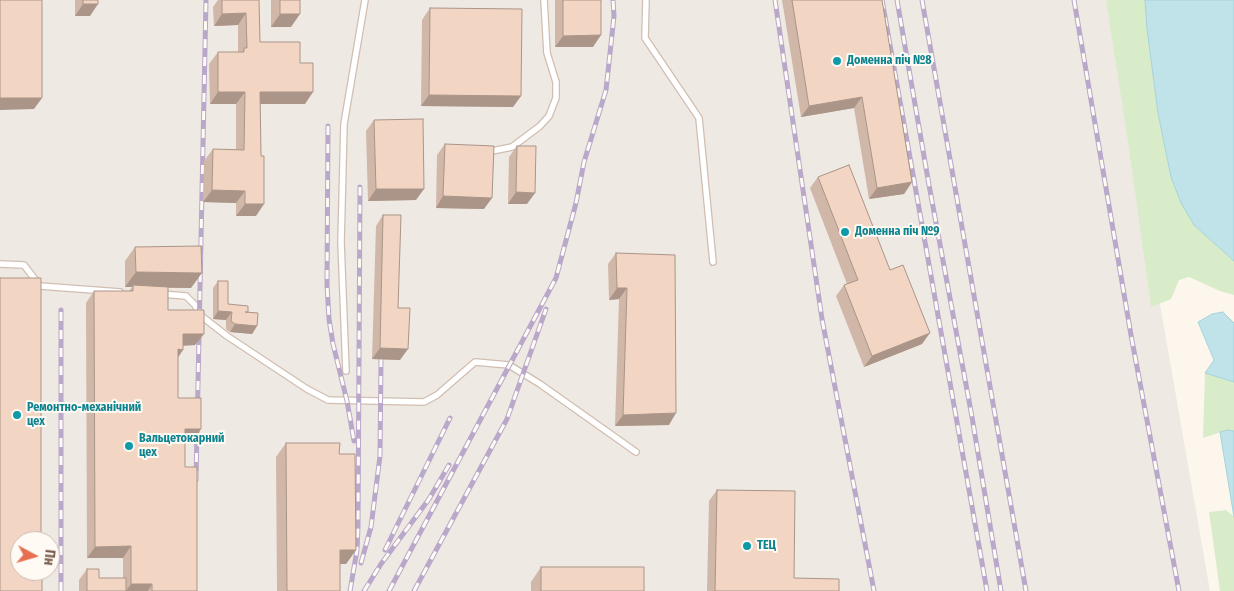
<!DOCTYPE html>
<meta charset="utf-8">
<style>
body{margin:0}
#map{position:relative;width:1234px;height:591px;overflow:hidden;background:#fdf6ec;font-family:"Fira Sans Condensed",sans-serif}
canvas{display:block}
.north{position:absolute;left:10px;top:531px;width:50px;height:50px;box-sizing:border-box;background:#fffaf3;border:1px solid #cabbb1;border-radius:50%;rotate:96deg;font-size:14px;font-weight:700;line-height:20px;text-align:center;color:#7a5c4d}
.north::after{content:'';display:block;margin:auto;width:18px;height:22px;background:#e76f51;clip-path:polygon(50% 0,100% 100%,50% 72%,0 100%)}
</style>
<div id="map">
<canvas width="1234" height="591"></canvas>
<div class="north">Пн</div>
</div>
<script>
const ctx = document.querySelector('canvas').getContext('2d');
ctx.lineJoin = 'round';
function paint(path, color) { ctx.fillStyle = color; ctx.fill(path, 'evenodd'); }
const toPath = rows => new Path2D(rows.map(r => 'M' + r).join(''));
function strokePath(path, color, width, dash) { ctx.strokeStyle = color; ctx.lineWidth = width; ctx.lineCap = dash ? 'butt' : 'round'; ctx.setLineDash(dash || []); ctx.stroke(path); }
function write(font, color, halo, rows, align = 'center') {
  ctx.font = font + ' "Fira Sans Condensed",sans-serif'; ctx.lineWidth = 4; ctx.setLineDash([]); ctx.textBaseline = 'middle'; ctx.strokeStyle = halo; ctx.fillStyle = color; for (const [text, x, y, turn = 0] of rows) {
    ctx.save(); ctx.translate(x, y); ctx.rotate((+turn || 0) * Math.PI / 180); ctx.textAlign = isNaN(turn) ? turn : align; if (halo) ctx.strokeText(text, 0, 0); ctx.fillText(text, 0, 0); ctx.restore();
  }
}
const industrial = toPath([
 [0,0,1107,0,1210,591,0,591],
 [20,541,50,541,50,571,20,571]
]);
const green = toPath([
 [1106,0,1145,0,1147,29,1158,113,1171,177,1194,225,1234,261,1234,295,1220,291,1189,277,1179,280,1171,299,1151,307,1129,148],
 [1205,373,1234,382,1234,431,1227,430,1203,438],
 [1226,510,1234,517,1234,591,1220,591,1209,512]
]);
const water = toPath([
 [1145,0,1234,0,1234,261,1194,225,1181,203,1171,177,1158,113,1147,29,1145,0],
 [1223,312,1234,323,1234,382,1205,373,1214,360,1198,322,1212,314,1223,312],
 [1228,430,1234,431,1234,517,1220,432,1228,430]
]);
const lane = toPath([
 [646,0,645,38,699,118,713,262],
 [487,151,492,151,512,147,540,126,549,116,556,98,556,82,547,53,544,0],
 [0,264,24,265,40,286,120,292],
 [161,294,186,296,195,305,200,315,227,336,307,389,328,400,424,402,437,395,475,362,509,365,540,384,636,452],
 [346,371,341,242,344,124,365,0]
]);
const rail = toPath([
 [775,0,822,319,874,591],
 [882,0,987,591],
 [897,0,929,185,972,417,1001,591],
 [922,0,1026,591],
 [1074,0,1131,335,1179,591],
 [328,126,327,285,329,319,333,344,347,401,354,441],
 [196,480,206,0],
 [385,550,450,418],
 [361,563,371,527,380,456,381,359],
 [61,591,61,310],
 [350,591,357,550,358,527,360,187],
 [364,591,381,564,429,499,449,465],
 [389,591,556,278,576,203,584,162,606,90,614,16,613,0],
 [414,591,507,419,546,309]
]);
const wall = toPath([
 [75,0,98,0,90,16,75,16],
 [218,0,259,0,260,42,300,63,305,104,260,104,256,216,236,216,236,203,203,202,204,161,213,149,236,149,236,104,210,104,209,64,218,52,238,52,238,25,214,26,213,7],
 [271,0,300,0,291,27,271,27],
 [555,0,601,0,593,47,555,47],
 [782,0,882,0,912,182,904,194,869,199,854,108,801,117],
 [430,8,521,96,513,107,421,106,422,20],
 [374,120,416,200,368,201,366,131],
 [445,144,484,209,436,208,437,155],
 [517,146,527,204,508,204,509,157],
 [818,177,890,270,922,344,864,367,836,296,844,285,847,284,810,188],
 [383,215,398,308,400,360,372,359,376,226],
 [135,247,191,288,168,288,168,310,195,345,183,346,178,357,178,398,193,441,185,441,185,467,197,591,79,591,79,580,87,569,99,578,123,578,123,558,87,558,86,303,94,291,129,291,132,287,125,287,125,261],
 [616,253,669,425,615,426,619,299,609,300,608,264],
 [218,281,228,304,247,312,257,326,252,334,230,332,226,329,226,320,213,319,213,288],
 [286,443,339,454,356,550,346,564,340,564,340,591,277,591,276,457],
 [717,490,794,578,839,591,707,591,709,501],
 [541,567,644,591,531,591,531,582]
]);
const shadedWall = toPath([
 [83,4,98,4,90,16,75,16],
 [246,13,238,25,214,26,222,14],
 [280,14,300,14,291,27,271,27],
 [601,35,593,47,555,47,563,36],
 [218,92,245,92,236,104,210,104],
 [260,92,313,92,305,104,252,104],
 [429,95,521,96,513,107,421,106],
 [862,97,854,108,801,117,809,106],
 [0,98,42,98,34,109,0,110],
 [912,182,904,194,869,199,877,188],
 [376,189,424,189,416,200,368,201],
 [212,190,245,191,236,203,203,202],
 [516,192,535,193,527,204,508,204],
 [443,196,492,198,484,209,436,208],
 [245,204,264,204,256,216,236,216],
 [136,272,202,273,191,288,133,287,133,285,132,287,125,287],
 [617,288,627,288,619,299,609,300],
 [218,311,232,312,226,320,213,319],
 [235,324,257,326,252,334,230,332],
 [930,333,922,344,864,367,872,356],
 [183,334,204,334,195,345,174,346],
 [380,348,408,349,400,360,372,359],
 [178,349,183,350,175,362],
 [676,413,669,425,615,426,623,415],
 [185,429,201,429,193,441,177,441],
 [131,546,123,558,87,558,95,547],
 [340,550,356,550,346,564,330,564],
 [131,584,152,584,148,591,126,591]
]);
const building = toPath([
 [0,0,42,0,42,98,0,98,0,0],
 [83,0,98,0,98,4,83,4,83,0],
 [222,0,259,0,260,42,300,42,300,63,313,63,313,92,260,92,261,156,264,156,264,204,245,204,245,191,212,190,213,149,244,150,245,92,218,92,218,52,244,52,244,48,247,48,246,13,222,14,222,0],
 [280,0,300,0,300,14,280,14,280,0],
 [563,0,601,0,601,35,563,36,563,0],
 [792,0,882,0,912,182,877,188,862,97,809,106,792,0],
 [430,8,522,9,521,96,429,95,430,8],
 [423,119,424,189,376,189,374,120,423,119],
 [445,144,494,146,492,198,443,196,445,144],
 [517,146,536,146,535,193,516,192,517,146],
 [849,165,890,270,903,265,930,333,872,356,844,285,858,280,818,177,849,165],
 [383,215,401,215,398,308,410,308,408,349,380,348,383,215],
 [201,246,202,273,136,272,135,247,201,246],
 [616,253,675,255,676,413,623,415,627,288,617,288,616,253],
 [0,278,41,278,41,541,20,541,20,571,42,571,42,591,0,591,0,278],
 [218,281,228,281,228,304,248,306,248,312,245,312,258,313,257,326,235,324,231,321,232,312,218,311,218,281],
 [133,285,168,287,168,310,204,310,204,334,183,334,183,350,178,349,178,398,201,398,201,429,185,429,185,467,197,467,197,591,152,591,152,584,131,584,131,546,95,547,94,291,133,291,133,285],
 [286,443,340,443,339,454,355,454,356,550,340,550,340,591,287,591,286,443],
 [717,490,795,491,794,578,839,579,839,591,715,591,717,490],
 [541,567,644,567,644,591,541,591,541,567],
 [87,569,99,569,99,578,126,578,126,591,87,591,87,569]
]);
const markers = [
 [837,61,5,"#0f9aa8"],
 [845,232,5,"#0f9aa8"],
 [17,415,5,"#0f9aa8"],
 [129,446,5,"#0f9aa8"],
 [747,546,5,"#0f9aa8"]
];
const cultureNames = [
 ["Доменна піч №8",847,61],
 ["Доменна піч №9",855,232],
 ["Ремонтно-механічний",27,408],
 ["цех",27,422],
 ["Вальцетокарний",139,439],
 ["цех",139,453],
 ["ТЕЦ",757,546]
];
paint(industrial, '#efe9e4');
paint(green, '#d8ecc9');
paint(water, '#bfe3e8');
strokePath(water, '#a5d3da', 1);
strokePath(lane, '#d1beb0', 8);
strokePath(lane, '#fff', 5.5);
strokePath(rail, '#b9a8c9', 5);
strokePath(rail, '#fffaf3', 3, [9]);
paint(wall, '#d1b7a8');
paint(shadedWall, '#aa9588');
paint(building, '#f3d5c3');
strokePath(building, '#aa9588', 1);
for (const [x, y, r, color] of markers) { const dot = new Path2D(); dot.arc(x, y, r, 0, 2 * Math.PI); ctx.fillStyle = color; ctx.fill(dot); strokePath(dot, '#fffaf3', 2); }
write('bold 12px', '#0d838f', '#fffaf3', cultureNames, 'left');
</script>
